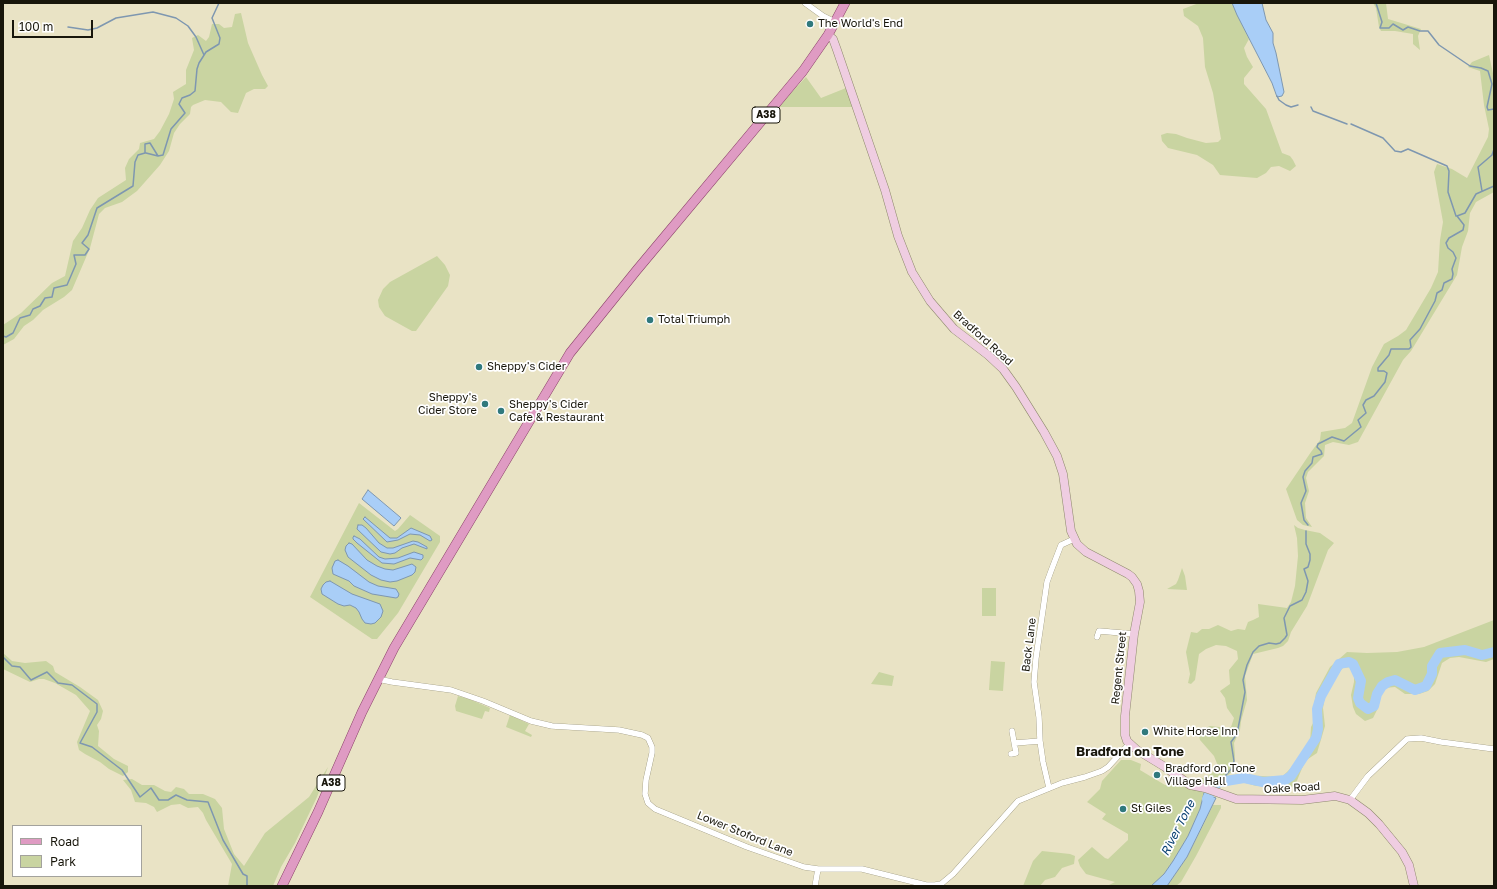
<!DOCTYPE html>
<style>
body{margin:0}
#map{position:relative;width:1497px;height:889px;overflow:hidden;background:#e9e3c5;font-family:"Golos Text",sans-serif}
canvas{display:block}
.frame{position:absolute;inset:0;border:4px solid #18160b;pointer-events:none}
.legend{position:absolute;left:12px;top:825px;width:130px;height:52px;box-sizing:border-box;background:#fff;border:1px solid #a3a29d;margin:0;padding:5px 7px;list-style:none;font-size:12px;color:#18160b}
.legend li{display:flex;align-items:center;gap:8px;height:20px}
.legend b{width:20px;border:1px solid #a3a29d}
.scale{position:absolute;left:12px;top:20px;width:81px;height:18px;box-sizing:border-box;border:2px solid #18160b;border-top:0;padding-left:5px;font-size:12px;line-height:14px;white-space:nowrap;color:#18160b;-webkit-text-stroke:3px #fff;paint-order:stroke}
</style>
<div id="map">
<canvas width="1497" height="889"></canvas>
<div class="frame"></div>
<ul class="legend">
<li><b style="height:5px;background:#df9bc3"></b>Road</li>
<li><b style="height:11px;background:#c9d4a1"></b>Park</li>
</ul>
<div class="scale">100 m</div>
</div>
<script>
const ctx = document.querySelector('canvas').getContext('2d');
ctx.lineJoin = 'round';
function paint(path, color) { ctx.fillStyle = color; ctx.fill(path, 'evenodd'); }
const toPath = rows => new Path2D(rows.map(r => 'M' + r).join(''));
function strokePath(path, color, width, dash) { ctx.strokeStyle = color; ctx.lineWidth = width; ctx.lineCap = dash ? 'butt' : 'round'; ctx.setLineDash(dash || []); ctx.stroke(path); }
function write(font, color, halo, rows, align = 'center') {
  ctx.font = font + ' "Golos Text",sans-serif'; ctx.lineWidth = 3.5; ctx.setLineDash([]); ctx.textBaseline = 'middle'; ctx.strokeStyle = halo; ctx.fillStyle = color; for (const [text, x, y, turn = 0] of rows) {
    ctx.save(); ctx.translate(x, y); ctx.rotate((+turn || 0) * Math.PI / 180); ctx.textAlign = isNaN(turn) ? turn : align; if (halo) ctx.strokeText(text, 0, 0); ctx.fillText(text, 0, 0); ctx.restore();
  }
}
const green = toPath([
 [1199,3,1232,3,1249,39,1244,48,1247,57,1253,67,1244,78,1244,84,1266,109,1282,153,1290,156,1293,160,1296,166,1290,171,1279,166,1271,167,1266,173,1257,178,1220,175,1213,165,1197,155,1168,148,1162,141,1161,135,1167,133,1176,134,1187,138,1206,143,1218,142,1221,139,1213,93,1205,67,1203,38,1198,26,1184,16,1183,9],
 [1373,3,1386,3,1388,19,1421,29,1418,36,1420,50,1413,44,1413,34,1395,31,1381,31,1379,27,1376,8],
 [241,13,248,43,262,75,268,86,265,89,254,89,246,93,238,113,231,112,221,102,205,100,193,105,191,107,190,114,180,124,174,133,169,151,160,165,137,191,122,202,105,208,99,214,90,248,72,290,64,297,43,310,33,320,24,326,14,339,3,345,3,325,21,313,52,283,65,276,73,241,82,228,90,210,98,198,126,180,125,168,129,159,139,149,140,143,154,139,160,131,169,114,174,99,173,92,186,84,186,70,194,50,192,38,198,35,206,41,209,37,212,24,219,24,224,28,232,27,235,14],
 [1489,55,1494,78,1494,192,1476,202,1470,213,1468,231,1462,247,1457,275,1411,351,1403,360,1358,442,1349,445,1333,442,1325,445,1324,456,1308,472,1306,478,1309,491,1305,503,1306,518,1312,527,1303,525,1297,520,1286,489,1311,452,1320,440,1321,432,1345,428,1352,423,1372,367,1384,344,1398,336,1406,330,1431,288,1438,272,1440,240,1443,222,1434,172,1437,164,1452,169,1467,178,1488,137,1489,129,1484,105,1480,71,1468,67,1472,62],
 [806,77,821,98,846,88,853,107,778,107],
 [437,256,445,265,450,275,448,286,416,331,412,331,385,316,379,307,378,300,383,289,390,282],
 [359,503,395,531,398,529,410,515,440,536,440,542,398,613,377,639,372,639,310,597],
 [1294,525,1298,528,1305,530,1320,533,1334,543,1328,550,1307,606,1291,632,1288,641,1283,646,1278,648,1253,654,1245,676,1247,700,1241,721,1240,730,1234,743,1235,756,1233,771,1227,776,1241,775,1282,777,1299,760,1310,743,1311,727,1314,721,1314,705,1316,693,1330,667,1347,652,1367,653,1397,652,1424,647,1494,620,1494,659,1486,662,1459,657,1450,658,1442,663,1435,684,1428,691,1419,694,1405,694,1395,687,1385,688,1380,696,1378,708,1373,718,1365,721,1356,714,1353,707,1351,695,1354,682,1354,671,1351,667,1343,668,1340,671,1325,695,1323,708,1325,726,1317,753,1305,761,1296,783,1292,787,1256,786,1246,783,1235,782,1224,784,1218,790,1198,784,1200,778,1205,778,1212,773,1218,766,1214,756,1200,740,1198,732,1199,731,1210,726,1228,728,1231,727,1234,718,1227,708,1225,698,1220,691,1230,684,1229,670,1238,659,1237,651,1226,646,1216,645,1206,649,1199,654,1195,680,1191,684,1188,683,1190,674,1186,652,1191,632,1197,633,1202,629,1209,629,1218,625,1231,631,1238,629,1245,630,1248,622,1253,620,1259,617,1258,604,1287,608,1291,602,1295,586,1298,556,1297,538],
 [1182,568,1185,576,1187,590,1167,589,1176,584,1178,580],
 [982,588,996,588,996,616,982,616],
 [3,653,12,661,25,663,46,661,53,666,55,672,80,687,98,700,103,711,101,719,97,725,99,731,98,746,114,759,128,766,128,772,123,776,109,769,100,762,85,754,79,750,77,742,90,711,76,695,55,683,44,679,39,679,30,682,3,669],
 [991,661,1005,662,1003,691,989,690],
 [879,672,894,676,892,686,871,684],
 [458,696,469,699,490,708,489,712,485,711,482,719,456,711,455,706],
 [510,715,529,724,525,731,532,735,531,737,506,727],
 [1121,760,1131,760,1141,764,1140,770,1165,785,1170,785,1178,779,1204,793,1200,809,1188,836,1173,861,1164,874,1151,886,1107,886,1115,882,1086,874,1080,866,1078,860,1092,847,1105,858,1108,859,1128,840,1128,834,1102,819,1106,814,1087,802,1100,789,1102,781],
 [328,767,317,797,295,843,281,867,273,886,228,886,232,864,206,820,203,813,198,807,188,808,180,804,171,805,157,812,154,807,146,803,135,802,131,790,123,780,132,779,142,785,154,785,165,791,171,792,176,787,184,789,189,794,203,794,215,799,222,808,224,829,234,854,244,866,265,833,309,797],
 [1213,805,1221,805,1221,808,1196,856,1181,882,1176,886,1167,886,1187,857],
 [1042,851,1070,854,1075,856,1074,864,1062,868,1055,877,1045,880,1040,886,1023,886,1033,861]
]);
const water = toPath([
 [1232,3,1262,3,1266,20,1273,33,1273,43,1276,53,1284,92,1282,96,1277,97,1272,83,1237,15,1232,3],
 [368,490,400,517,401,518,394,526,362,499,368,490],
 [365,517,390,538,397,538,411,528,430,536,432,540,430,541,420,535,410,534,398,540,387,542,363,519,365,517],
 [358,525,362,525,366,528,379,543,387,548,393,548,413,541,418,542,427,547,427,549,414,544,402,548,395,553,390,554,381,552,357,529,358,525],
 [354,536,360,539,379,557,385,559,398,558,414,552,423,555,423,558,421,560,410,558,394,564,382,563,357,543,353,539,353,537,354,536],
 [349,543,352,544,367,560,377,566,385,569,393,570,412,564,416,567,415,572,412,575,397,581,390,582,381,580,371,575,348,557,345,550,346,546,349,543],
 [338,560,348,566,369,582,378,586,396,589,399,594,398,597,396,598,372,594,354,586,349,581,333,574,332,568,335,561,338,560],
 [330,581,352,594,380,604,383,611,381,617,375,623,371,624,365,623,362,619,359,612,356,608,350,605,344,606,338,604,322,594,321,589,323,585,326,582,330,581],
 [1204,793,1216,798,1187,857,1167,886,1151,886,1164,874,1173,861,1188,836,1200,809,1204,793]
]);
const stream = toPath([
 [1376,3,1382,22,1380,28,1389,28,1393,24,1403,30,1408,27,1420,31,1428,31,1439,45,1470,66,1481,68,1488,71,1492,84,1487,107,1488,110,1494,109],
 [68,27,88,30,97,28,116,18,153,12,176,18,188,26,196,37,204,55],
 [1277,96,1279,100,1286,105,1291,107,1298,105],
 [1311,107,1313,111,1347,124],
 [1351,124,1383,138,1395,151,1401,152,1408,149,1447,166,1449,171,1448,192,1456,216],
 [146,153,158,156],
 [1482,191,1478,167,1492,155,1494,149],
 [3,336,6,337,13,333,20,318,30,315,33,309,40,306,45,298,52,297,54,288,67,285,76,264,74,255,85,255,89,249,82,243,88,235,97,208,133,186,135,162,138,155,145,153,145,144,150,143,158,156,163,155,171,129,185,113,179,104,182,98,190,95,195,91,197,69,199,63,206,52,219,44,220,38,212,18,219,3],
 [1308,525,1304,520,1301,503,1306,491,1303,477,1305,471,1312,463,1313,457,1322,454,1321,451,1317,447,1318,444,1332,437,1344,441,1361,427,1358,420,1366,413,1363,405,1366,400,1374,396,1385,382,1387,373,1384,371,1378,371,1378,368,1389,355,1391,349,1409,349,1411,347,1410,340,1420,329,1435,301,1437,293,1442,290,1444,283,1452,279,1453,274,1452,269,1456,258,1453,252,1448,248,1446,243,1449,238,1463,230,1464,225,1457,216,1465,213,1476,194,1494,186],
 [3,657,12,666,20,667,31,680,47,672,58,683,72,685,97,704,97,712,80,743,92,747,122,770,140,797,151,788,159,800,168,800,176,795,187,800,208,802,223,840,243,874,247,876,247,886],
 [1220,782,1232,768,1234,761,1231,742,1237,734,1245,692,1243,680,1247,665,1253,652,1259,646,1269,643,1276,644,1280,643,1285,638,1287,635,1284,618,1290,606,1302,600,1306,592,1308,581,1304,569,1308,567,1310,560,1310,554,1306,544,1306,531]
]);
const river = toPath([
 [1207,799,1214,785,1220,782,1244,778,1263,782,1285,780,1291,776,1316,738,1318,729,1317,709,1321,696,1339,664,1349,662,1353,664,1361,681,1358,698,1360,703,1368,709,1374,706,1377,694,1382,686,1388,682,1395,680,1415,690,1426,686,1432,674,1432,666,1440,653,1465,650,1482,655,1494,652]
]);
const street = toPath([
 [805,3,823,16,835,22],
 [1097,637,1099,631,1134,634],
 [378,679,392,682,451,690,483,701,531,721,552,726,619,730,642,735,648,738,652,747,652,753,646,780,645,794,648,803,655,809,747,847,804,867,818,869,862,869,926,885,935,885,941,884,953,874,1018,801,1062,783,1085,777,1102,771,1108,767,1129,744],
 [1015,743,1040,741],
 [1011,754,1016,753,1012,731],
 [1049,788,1043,762,1040,741,1039,717,1034,682,1036,658,1047,582,1051,571,1061,545,1074,539],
 [1350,800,1368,776,1407,739,1421,738,1441,742,1494,749],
 [815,886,818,869]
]);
const secondary = toPath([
 [828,35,833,39,837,50,885,190,898,236,912,272,930,301,954,329,988,355,1003,369,1016,387,1044,432,1057,456,1063,474,1071,531,1077,544,1086,552,1128,574,1132,577,1137,584,1139,591,1140,602,1134,634,1125,716,1125,735,1127,741,1137,750,1165,767,1190,785,1205,788,1236,799,1302,800,1335,796,1350,800,1368,813,1379,824,1402,852,1409,865,1414,886]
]);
const primary = toPath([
 [282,886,318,812,362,712,394,648,570,353,636,271,803,71,828,35,845,3]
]);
const markers = [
 [810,24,4,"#30797d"],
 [650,320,4,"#30797d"],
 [479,367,4,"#30797d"],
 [485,404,4,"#30797d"],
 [501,411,4,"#30797d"],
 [1145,732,4,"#30797d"],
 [1157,775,4,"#30797d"],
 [1123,809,4,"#30797d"]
];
const shields = [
 [766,115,28],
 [331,783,28]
];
const shieldNames = [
 ["A38",766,115],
 ["A38",331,783]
];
const poiNames = [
 ["The World's End",818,24],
 ["Total Triumph",658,320],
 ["Sheppy's Cider",487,367],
 ["Sheppy's",477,398,"right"],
 ["Cider Store",477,411,"right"],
 ["Sheppy's Cider",509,405],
 ["Cafe & Restaurant",509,418],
 ["White Horse Inn",1153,732],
 ["Bradford on Tone",1165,769],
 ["Village Hall",1165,782],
 ["St Giles",1131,809]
];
const streetNames = [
 ["Bradford Road",983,338,42],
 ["Back Lane",1029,645,-83],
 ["Regent Street",1119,668,-84],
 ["Oake Road",1292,788,-3],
 ["Lower Stoford Lane",745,834,22]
];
const waterNames = [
 ["River Tone",1178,828,-63]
];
const quarterNames = [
 ["Bradford on Tone",1130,752]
];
paint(green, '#c9d4a1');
paint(water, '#a9cef7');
strokePath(water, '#7e97b0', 1);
strokePath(stream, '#7e97b0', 1.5);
strokePath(river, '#a9cef7', 10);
strokePath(street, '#8e896d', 6);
strokePath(secondary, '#8e896d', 9);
strokePath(primary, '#8b4269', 10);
strokePath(street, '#fff', 5.5);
strokePath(secondary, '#efcde1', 8);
strokePath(primary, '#df9bc3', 9);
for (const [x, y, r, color] of markers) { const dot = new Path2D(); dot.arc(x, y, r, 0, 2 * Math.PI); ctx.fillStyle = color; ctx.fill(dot); strokePath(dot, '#fff', 1.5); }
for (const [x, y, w] of shields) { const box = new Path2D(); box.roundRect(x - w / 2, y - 8, w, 16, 3); ctx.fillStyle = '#fff'; ctx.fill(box); strokePath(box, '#18160b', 1); }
write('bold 10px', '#18160b', null, shieldNames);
write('11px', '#18160b', '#fff', poiNames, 'left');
write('11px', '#18160b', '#fff', streetNames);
write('italic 12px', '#094072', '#fff', waterNames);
write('bold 13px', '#18160b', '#fff', quarterNames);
</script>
